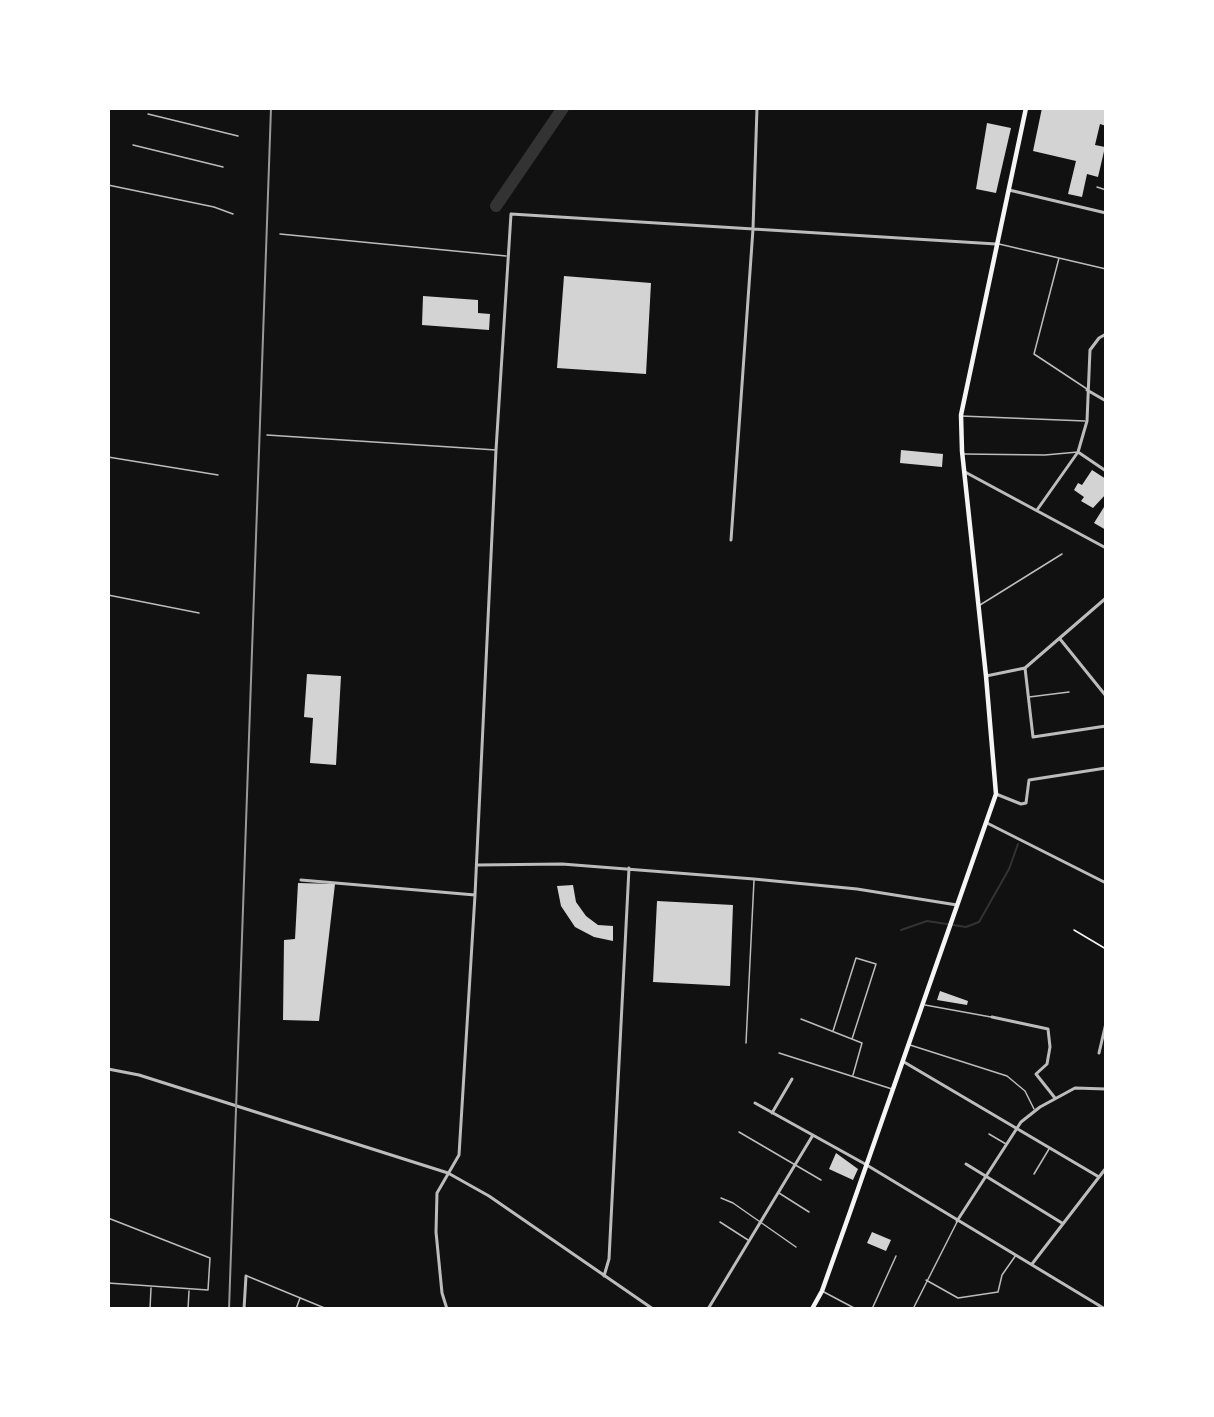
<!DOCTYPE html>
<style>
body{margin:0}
#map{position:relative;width:1214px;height:1417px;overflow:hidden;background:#111;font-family:"Sofia Sans Condensed",sans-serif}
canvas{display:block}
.frame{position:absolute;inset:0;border:110px solid #fff;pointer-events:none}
</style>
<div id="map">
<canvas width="1214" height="1417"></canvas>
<div class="frame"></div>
</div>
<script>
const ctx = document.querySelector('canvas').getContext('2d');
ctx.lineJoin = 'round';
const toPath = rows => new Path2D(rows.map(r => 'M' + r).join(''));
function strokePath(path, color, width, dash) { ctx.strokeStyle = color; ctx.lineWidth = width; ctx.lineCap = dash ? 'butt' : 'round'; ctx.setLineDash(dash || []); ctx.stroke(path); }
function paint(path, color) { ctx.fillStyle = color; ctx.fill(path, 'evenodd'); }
const stream = toPath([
 [901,930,927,921,966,927,979,922,1009,869,1018,844]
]);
const river = toPath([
 [496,206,563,108]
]);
const building = toPath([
 [1042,108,1106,108,1106,126,1100,124,1095,145,1105,147,1098,177,1087,174,1082,197,1068,194,1076,161,1033,151],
 [987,123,1011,128,996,193,976,189],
 [564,276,651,283,646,374,557,368],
 [423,296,478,300,478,313,490,314,489,330,422,325],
 [901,450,943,454,942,467,900,463],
 [1092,470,1106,479,1106,494,1093,508,1081,501,1084,497,1074,490,1078,483,1082,485],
 [1104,507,1106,509,1106,530,1094,523],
 [307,674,341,676,336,765,310,763,313,718,304,717],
 [298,883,335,884,319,1021,283,1020,284,940,295,939],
 [573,885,576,902,586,916,598,925,613,926,613,941,594,937,575,927,561,906,557,886],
 [657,901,733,905,730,986,653,982],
 [940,991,968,1001,967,1005,937,1000],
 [836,1153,858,1169,853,1180,829,1169],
 [872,1232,891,1240,886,1251,867,1243]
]);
const path = toPath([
 [1074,930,1106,949]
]);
const service = toPath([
 [148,114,238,136],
 [133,145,223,167],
 [108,185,214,207,233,214],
 [1097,187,1106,190],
 [280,234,506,256],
 [999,244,1106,269],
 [1059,258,1034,354,1087,389],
 [961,416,1085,421],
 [267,435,496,450],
 [963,454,1045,455,1078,452],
 [108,457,218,475],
 [108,595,199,613],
 [980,605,1062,554],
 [1029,697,1069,692],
 [925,1005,991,1017],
 [801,1019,862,1043,853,1075],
 [833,1031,856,958,876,964,852,1039],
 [746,1043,754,880],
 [910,1045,1007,1076,1025,1091,1034,1109],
 [779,1053,892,1089],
 [739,1132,821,1180],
 [989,1134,1006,1144],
 [1034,1174,1049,1149],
 [779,1193,809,1212],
 [721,1198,733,1203,796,1247],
 [108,1218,210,1258,208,1290,108,1283],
 [720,1222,748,1240],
 [247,1276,327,1309],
 [926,1280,958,1298,998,1292,1002,1275,1016,1255],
 [822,1291,856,1309],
 [150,1309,151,1288],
 [188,1309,189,1291],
 [296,1309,300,1298],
 [872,1309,896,1256],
 [913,1309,957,1222]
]);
const minor = toPath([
 [1009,190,1106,213],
 [1087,390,1106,401],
 [1078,452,1106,471],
 [965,472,1106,548],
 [1037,510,1078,452,1087,421,1090,350,1099,338,1106,334],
 [731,540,753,229,757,108],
 [1060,639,1106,696],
 [1025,668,1033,737,1106,726],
 [986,676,1025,668,1106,598],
 [996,794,1021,804,1026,803,1029,780,1106,768],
 [987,823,1106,883],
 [477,865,562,864,754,879,857,889,957,905],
 [301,880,475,895],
 [992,1017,1048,1029,1050,1047,1047,1064,1036,1074,1055,1098],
 [1099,1053,1106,1023],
 [904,1062,1099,1177],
 [108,1069,139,1075,448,1173,489,1196,653,1309],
 [755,1103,865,1164,1105,1309],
 [772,1113,792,1079],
 [966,1164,1062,1223],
 [957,1221,1021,1122,1040,1107,1075,1088,1106,1089],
 [1032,1264,1106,1168],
 [604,1276,609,1259,629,868],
 [244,1309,246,1276],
 [447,1309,442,1293,436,1232,437,1193,459,1155,475,895,496,450,511,214,996,244],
 [708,1309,813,1135]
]);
const secondary = toPath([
 [812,1309,822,1291,849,1215,996,794,986,676,962,451,961,415,1026,108]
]);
const rail = toPath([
 [229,1309,271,108]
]);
strokePath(stream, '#333', 2);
strokePath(river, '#333', 12);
paint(building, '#d3d3d3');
strokePath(path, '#f5f5f5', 1.5);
strokePath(service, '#bcbcbc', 1.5);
strokePath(minor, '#bcbcbc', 3);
strokePath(secondary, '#f5f5f5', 4.5);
strokePath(rail, '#9a9a9a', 2);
</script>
